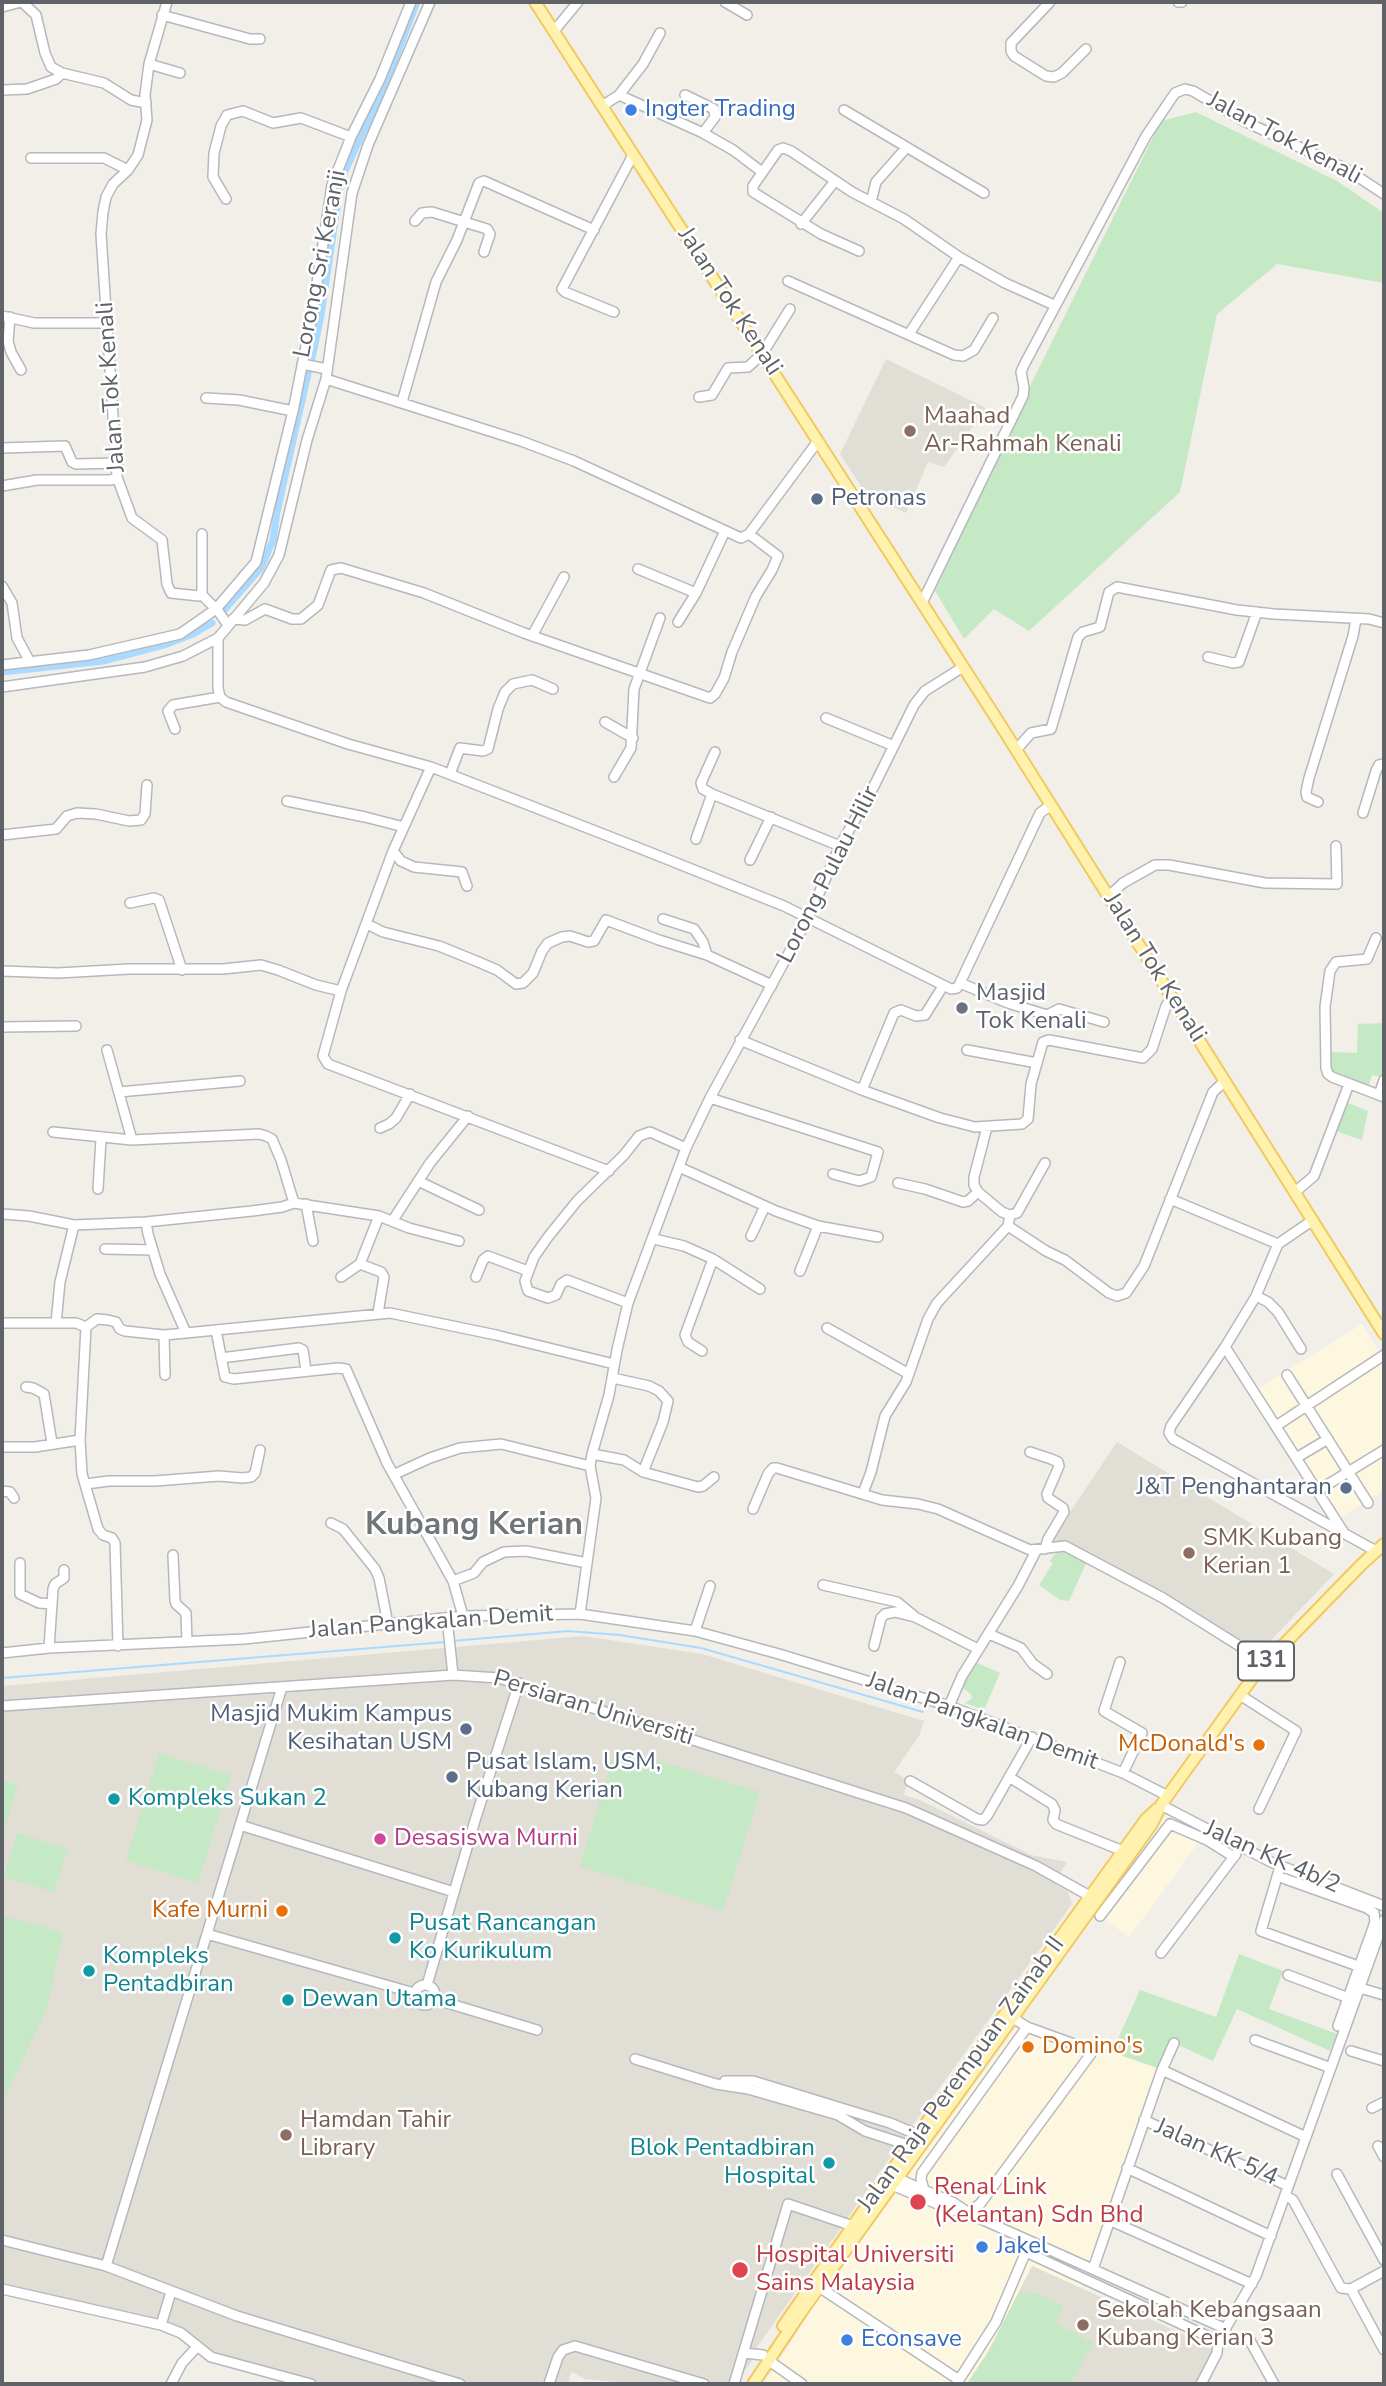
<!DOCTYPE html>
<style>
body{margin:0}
#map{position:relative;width:1386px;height:2386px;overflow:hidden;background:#f1efe8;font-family:"Nunito Sans",sans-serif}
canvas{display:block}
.frame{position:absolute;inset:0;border:4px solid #5f6368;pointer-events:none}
</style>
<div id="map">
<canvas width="1386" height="2386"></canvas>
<div class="frame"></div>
</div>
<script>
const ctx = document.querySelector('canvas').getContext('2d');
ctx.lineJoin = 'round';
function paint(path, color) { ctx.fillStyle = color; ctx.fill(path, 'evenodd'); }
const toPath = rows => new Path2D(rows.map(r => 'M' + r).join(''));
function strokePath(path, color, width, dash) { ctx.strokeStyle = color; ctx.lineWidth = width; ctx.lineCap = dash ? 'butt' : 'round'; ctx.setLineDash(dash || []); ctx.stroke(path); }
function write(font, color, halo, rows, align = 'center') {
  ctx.font = font + ' "Nunito Sans",sans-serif'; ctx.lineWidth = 5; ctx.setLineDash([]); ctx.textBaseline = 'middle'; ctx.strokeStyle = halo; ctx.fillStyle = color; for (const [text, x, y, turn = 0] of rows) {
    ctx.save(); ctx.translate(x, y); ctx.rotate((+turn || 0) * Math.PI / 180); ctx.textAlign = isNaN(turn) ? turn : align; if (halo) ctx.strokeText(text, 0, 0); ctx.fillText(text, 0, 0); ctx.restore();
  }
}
const commercial = toPath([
 [1362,1324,1384,1360,1384,1490,1339,1518,1258,1389],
 [1166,1816,1205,1834,1129,1937,1094,1912],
 [1024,2017,1044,2029,1157,2068,1081,2287,1032,2266,988,2352,967,2384,764,2384,819,2298]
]);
const education = toPath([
 [886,359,986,408,944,467,928,462,906,513,866,494,840,454],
 [1117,1442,1334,1574,1257,1655,1164,1596,1052,1539],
 [583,1636,702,1654,924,1721,919,1736,894,1772,908,1780,904,1795,920,1800,1031,1855,1067,1862,1054,1883,1068,1892,1072,1904,915,2122,755,2350,758,2353,735,2384,638,2384,585,2379,572,2372,569,2377,570,2384,318,2384,214,2356,204,2350,183,2328,172,2326,170,2322,155,2318,151,2321,2,2286,2,1686],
 [1032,2266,1209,2346,1213,2351,1196,2384,967,2384,988,2352]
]);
const green = toPath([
 [1196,112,1337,181,1384,213,1384,283,1277,264,1217,314,1180,492,1029,631,994,609,964,639,935,591,1030,386,1161,121],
 [1384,1023,1384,1091,1383,1077,1372,1075,1369,1085,1338,1076,1330,1070,1330,1052,1357,1053,1358,1024],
 [1348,1103,1368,1111,1362,1140,1336,1131],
 [1065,1548,1088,1559,1069,1601,1060,1600,1039,1585,1053,1563,1050,1561,1054,1555],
 [975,1662,1000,1673,984,1710,965,1703,972,1698,971,1694,960,1686],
 [616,1748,760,1792,723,1911,580,1866],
 [159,1753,231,1775,198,1883,126,1861],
 [2,1780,18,1785,2,1837],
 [17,1833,68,1849,54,1892,4,1877],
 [2,1916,63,1932,47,2008,2,2103],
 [1239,1954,1283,1971,1269,2009,1337,2034,1330,2051,1237,2009,1213,2061,1170,2041,1157,2068,1112,2052,1140,1990,1216,2017],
 [1020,2291,1040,2295,1064,2305,1055,2322,1093,2343,1070,2384,967,2384,988,2352]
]);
const stream = toPath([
 [452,1641,568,1631,620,1635,701,1648,923,1712],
 [2,1678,446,1642]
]);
const canal = toPath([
 [311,363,321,315,341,180,386,82,417,2],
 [225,609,261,568,273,540,277,512,309,369],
 [2,672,103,661,167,644,193,634,212,623]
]);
const minor = toPath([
 [22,2,36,15,45,53,51,67,62,73,104,83,131,100,146,103],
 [167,2,149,64,145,95,147,120,138,155,128,170,113,184,106,197,103,212,101,234,117,477,132,518,162,540,167,584,171,593,199,596,202,595,218,611,228,625],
 [725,2,747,15],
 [1050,2,1011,43,1011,51,1014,56,1046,76,1054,77,1062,73,1086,49],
 [1178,2,1182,2],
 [2,7,21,2],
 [162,15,250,39,260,39],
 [554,31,578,2],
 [149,64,180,73],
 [2,90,27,89,56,79,62,73],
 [619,95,703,133,733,150,762,172],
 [685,95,714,109,715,117,703,133],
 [602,106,619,95,643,64,660,33],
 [844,110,984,193],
 [31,158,104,158,128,170],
 [226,199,213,177,214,153,221,126,227,115,243,111,273,123,301,118,351,137],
 [871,202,876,182,906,148],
 [415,221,422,213,432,212,487,229,490,234,484,252],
 [801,224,835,181],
 [859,251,821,234,753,192,753,186,778,150,783,148,791,151,852,192,904,219,959,257,1005,283,1054,305],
 [788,281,954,355,963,356,974,350,993,318],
 [614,312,565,292,562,289,633,155],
 [2,316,34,323,107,323],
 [10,317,8,341,11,352,21,370],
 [909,334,959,257],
 [302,364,327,369],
 [326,379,521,441,574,461,741,538,749,534,818,441],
 [699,397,712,395,728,368,748,367,762,354,790,309],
 [206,398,239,400,293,411,312,316,332,185,351,137,380,79,411,2],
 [402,402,436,282,457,240,479,183,484,181,594,230],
 [2,448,65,446,72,462,76,464,118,463],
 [2,486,37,480,111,480,117,477],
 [202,534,202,595],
 [638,569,696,593],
 [2,586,12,603,17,638,30,662],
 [922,603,1023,396,1024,388,1021,372,1024,365,1146,136,1175,93,1185,89,1193,91,1246,122,1346,169,1384,194],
 [233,619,245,620,265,609,292,619,301,619,318,605,331,570,341,568,424,593,524,633,710,698,715,694,724,678,732,652,756,596,772,570,778,556,749,534],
 [678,622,696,593,725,531],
 [532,636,564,577],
 [218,638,218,688,220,697,226,702,348,744,431,767,644,850,784,906,951,989,957,988,960,983,1040,813,1051,805],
 [1208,657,1233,663,1239,662,1257,612],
 [2,665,89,655,180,634,216,609,256,562,293,411],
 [2,687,145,667,183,656,218,638,264,583,279,555,307,440,326,379,352,193,368,145,430,2],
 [826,718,894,746],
 [605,722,633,738],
 [175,729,168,711,173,705,220,697],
 [1016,750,1031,733,1051,729,1078,637,1083,632,1100,627,1109,592,1117,587,1237,610,1274,614,1369,619,1384,623],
 [450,774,460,748,483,751,488,749,498,709,505,692,513,684,532,680,553,689],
 [614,777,631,748,634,689,660,618],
 [712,794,703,789,701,783,715,752],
 [287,801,365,817,404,827],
 [1318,802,1307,797,1306,792,1309,778,1353,636,1356,619],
 [1363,813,1376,771,1379,765,1384,764],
 [2,835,56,829,67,816,77,813,96,814,129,821,141,820,145,814,147,785],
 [696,839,712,794,840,846],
 [393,851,401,861,414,867,462,872,467,886],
 [750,860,771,817],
 [1109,896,1123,883,1155,865,1169,865,1265,883,1337,884,1336,846],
 [130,903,154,898,159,900,182,970],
 [663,919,694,929,703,942,707,955,772,985],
 [367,924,383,932,439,946,476,961,497,970,516,984,523,983,533,973,542,951,548,943,562,937,570,936,588,942,594,941,606,920,659,940,707,955],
 [1376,938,1367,959,1336,962,1330,971,1325,1007,1326,1068,1328,1074,1332,1077,1384,1097],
 [2,971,58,973,129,969,223,969,261,965,278,970,316,985,341,991,323,1056,328,1064,609,1171],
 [960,983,1008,1003,1047,1015,1059,1009,1104,1022],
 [341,991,393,851,431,767],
 [2,1027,76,1026],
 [740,1040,862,1090,940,1118,975,1127,1022,1124,1028,1119,1031,1084,1043,1042,1049,1040,1143,1058,1152,1049,1166,1006,1172,997],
 [107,1050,132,1140],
 [967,1050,1037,1063],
 [862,1090,894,1013,901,1010,916,1016,925,1015,943,986],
 [119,1092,240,1081],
 [1379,1095,1384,1080],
 [710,1098,878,1152,871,1177,859,1181,833,1174],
 [987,1127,974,1177,974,1185,978,1192,1002,1212,1010,1215,1017,1213,1045,1163],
 [380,1128,389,1124,396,1118,410,1094],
 [53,1132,132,1140,259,1134,266,1136,272,1139,281,1160,294,1203],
 [679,1167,776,1211,818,1226,878,1237],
 [418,1181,479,1210],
 [898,1183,925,1189,963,1202,968,1201,978,1192],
 [98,1189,101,1139],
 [1295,1192,1314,1176,1349,1084],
 [1170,1199,1278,1244],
 [306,1204,313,1241],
 [2,1214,29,1216,74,1225],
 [393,1220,430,1163,468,1116],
 [1313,1220,1278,1244,1256,1296,1225,1347,1171,1426,1169,1433,1173,1439,1376,1551],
 [146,1222,148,1234,160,1274,186,1333,216,1330,225,1377,234,1379,338,1368,346,1369,387,1463,453,1581,463,1616],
 [1008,1226,1046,1251,1065,1260,1109,1293,1117,1296,1126,1293,1144,1266,1213,1092,1225,1081],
 [751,1236,765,1206],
 [654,1239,684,1246,713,1259,760,1289],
 [105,1249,153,1250],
 [360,1264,379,1216],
 [800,1271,818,1226],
 [341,1277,360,1264,381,1272,384,1277,378,1313],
 [476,1277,483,1260,488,1256,528,1271],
 [1256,1296,1268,1302,1278,1312,1301,1349],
 [628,1303,567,1280,561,1284,556,1295,548,1298,528,1291,525,1281,534,1257,548,1237,577,1201,624,1155,639,1136,650,1132,686,1148],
 [2,1323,76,1323,86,1327],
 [56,1323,60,1282,74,1225,146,1222,252,1211,282,1207,294,1203,379,1216,409,1228,459,1241],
 [86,1327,80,1440,82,1474,98,1529,103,1535,112,1538,115,1543,118,1646],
 [86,1327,97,1319,108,1320,116,1322,120,1329,125,1331,164,1335,186,1333],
 [827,1328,909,1374],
 [216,1330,390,1313,496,1335,614,1364],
 [164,1335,165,1375],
 [1225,1347,1344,1533],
 [702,1351,688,1342,685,1335,713,1259],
 [221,1358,299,1348,303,1350,306,1371],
 [1287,1375,1368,1503],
 [613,1378,649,1386,659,1391,668,1401,663,1422,643,1472],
 [26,1387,33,1388,44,1394,52,1443],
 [1276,1426,1384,1355],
 [2,1447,35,1447,80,1440],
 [1030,1452,1051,1459,1058,1462,1059,1466,1047,1494,1048,1498,1063,1508,1064,1512,1048,1539,1045,1549],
 [592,1454,624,1460,643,1472,698,1487,703,1486,714,1477],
 [1296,1458,1328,1439],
 [395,1474,430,1458,460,1448,501,1444,590,1466],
 [86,1484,109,1481,155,1481,219,1476,242,1478,251,1477,255,1473,260,1450],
 [2,1491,10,1492,14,1498],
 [1317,1491,1384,1450],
 [863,1493,871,1472,885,1416,906,1382,928,1319,937,1303,1008,1226,1010,1215],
 [753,1509,768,1474,773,1468,777,1468,882,1500,918,1504,938,1509,1030,1550,1065,1546,1163,1598,1265,1662],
 [331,1523,343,1529,375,1569,379,1578,388,1624],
 [173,1555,175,1600,176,1604,186,1613,187,1642],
 [20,1563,20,1594,39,1603,52,1604],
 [453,1581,474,1573,483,1562,504,1552,526,1551,587,1563],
 [823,1585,897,1602,914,1616],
 [580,1614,596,1498,590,1466,592,1454,609,1395,617,1350,628,1303,686,1148,710,1098,808,918,840,846,874,786,914,705,925,691,963,667],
 [447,1618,453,1675],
 [695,1631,710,1586],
 [989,1634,1021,1648,1033,1664,1047,1674],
 [874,1646,881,1618,885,1614,895,1612,915,1617,978,1649],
 [49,1648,53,1589,55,1584,64,1578,64,1570],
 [2,1653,49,1648,244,1639,463,1616,580,1614,695,1631,779,1654,949,1706,1123,1773,1168,1796],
 [1120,1662,1104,1711,1142,1733,1123,1773],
 [1240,1695,1296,1731,1259,1809],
 [2,1706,453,1675,499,1678,906,1808,1036,1866,1095,1899],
 [949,1706,962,1676,1018,1586,1036,1551],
 [1009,1777,1052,1804,1055,1810,1053,1820,1056,1824,1123,1851],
 [910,1781,977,1819,983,1820,987,1816,1032,1737],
 [1161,1805,1271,1862,1384,1906],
 [240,1825,454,1892],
 [1280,1867,1261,1931,1366,1969],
 [1277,1876,1367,1908,1374,1913],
 [1100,1916,1170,1824,1207,1840,1234,1857],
 [207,1934,414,1993],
 [1161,1953,1236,1854],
 [1288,1975,1354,2000],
 '415 1995a10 10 0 1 1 20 0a10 10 0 1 1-20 0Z',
 [427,1985,476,1817,519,1683],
 [1360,1988,1384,1995],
 [434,1999,537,2030],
 [1338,2026,1375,1922,1374,1913],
 [1255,2040,1331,2068],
 [1351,2051,1384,2061],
 [635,2059,716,2084,748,2089,838,2115,865,2131,914,2147],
 [1162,2070,1306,2137],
 [725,2081,753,2081,890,2123,923,2137],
 [1372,2108,1384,2102],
 [1144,2120,1288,2186],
 [1378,2146,1384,2157],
 [1127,2168,1271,2236],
 [1337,2174,1384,2260],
 [894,2177,954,2203,972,2215,1226,2329],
 [887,2183,952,2210,966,2212],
 [924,2190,921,2179,922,2173,1027,2027],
 [1285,2195,1293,2200,1341,2288,1351,2289,1384,2271],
 [967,2213,980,2204,1093,2051,1027,2027,1013,2018],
 [1109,2220,1252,2284],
 [2,2240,106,2266,237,2316,460,2384],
 [1026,2252,1218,2341],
 [106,2266,282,1687],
 [1093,2269,1162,2070,1174,2043],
 [819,2287,959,2380],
 [2,2289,161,2325,181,2333,211,2357,311,2384],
 [1351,2289,1384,2350],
 [161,2325,171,2292],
 [1249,2339,1274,2384],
 [744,2353,763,2355],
 [768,2360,802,2384],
 [957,2383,996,2322,1028,2247],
 [171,2384,182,2363,197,2347],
 [549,2384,558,2357,563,2350,575,2346,704,2384],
 [734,2384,788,2204,853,2226],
 [1201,2384,1217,2353,1218,2341,1256,2276,1384,1920]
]);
const major = toPath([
 [535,2,998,721,1384,1334],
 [783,2326,877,2191,1146,1819,1157,1809],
 [753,2384,802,2311,1152,1824,1161,1805,1256,1673,1361,1565,1384,1544]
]);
const markers = [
 [631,110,7,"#3f7fe0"],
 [910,431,7,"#8d6e63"],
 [817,499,7,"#5c6f8a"],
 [962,1008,7,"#6b7280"],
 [1346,1488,7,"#5c6f8a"],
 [1189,1553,7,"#8d6e63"],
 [466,1729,7,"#5c6f8a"],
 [1259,1745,7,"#e8710a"],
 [452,1777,7,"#5c6f8a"],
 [114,1799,7,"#0f9aa8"],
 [380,1839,7,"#d1479c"],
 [282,1911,7,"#e8710a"],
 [395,1938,7,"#0f9aa8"],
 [89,1971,7,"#0f9aa8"],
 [288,2000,7,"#0f9aa8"],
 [1028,2047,7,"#e8710a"],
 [286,2135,7,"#8d6e63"],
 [829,2163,7,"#0f9aa8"],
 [918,2202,9,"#e0444e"],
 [982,2247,7,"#3f7fe0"],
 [740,2270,9,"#e0444e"],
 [1083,2325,7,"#8d6e63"],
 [847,2340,7,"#3f7fe0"]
];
const shields = [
 [1266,1661,56]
];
const shieldNames = [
 ["131",1266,1661]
];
const shopNames = [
 ["Ingter Trading",645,110],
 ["Jakel",996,2247],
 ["Econsave",861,2340]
];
const streetNames = [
 ["Jalan Tok Kenali",1284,139,28],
 ["Lorong Sri Keranji",321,264,-79],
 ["Jalan Tok Kenali",729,302,57],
 ["Jalan Tok Kenali",112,387,-94],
 ["Lorong Pulau Hilir",829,875,-63],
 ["Jalan Tok Kenali",1154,968,58],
 ["Jalan Pangkalan Demit",431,1623,-4],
 ["Persiaran Universiti",593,1709,17],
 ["Jalan Pangkalan Demit",982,1722,20],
 ["Jalan KK 4b/2",1272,1858,24],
 ["Jalan Raja Perempuan Zainab II",962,2075,-54],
 ["Jalan KK 5/4",1216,2153,24]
];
const educationNames = [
 ["Maahad",924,417],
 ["Ar-Rahmah Kenali",924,445],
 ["SMK Kubang",1203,1539],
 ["Kerian 1",1203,1567],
 ["Hamdan Tahir",300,2121],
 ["Library",300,2149],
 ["Sekolah Kebangsaan",1097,2311],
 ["Kubang Kerian 3",1097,2339]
];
const serviceNames = [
 ["Petronas",831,499],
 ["J&T Penghantaran",1332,1488,"right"],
 ["Masjid Mukim Kampus",452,1715,"right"],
 ["Kesihatan USM",452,1743,"right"],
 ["Pusat Islam, USM,",466,1763],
 ["Kubang Kerian",466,1791]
];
const worshipNames = [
 ["Masjid",976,994],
 ["Tok Kenali",976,1022]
];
const foodNames = [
 ["McDonald's",1245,1745],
 ["Kafe Murni",268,1911],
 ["Domino's",1042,2047,"left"]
];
const cultureNames = [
 ["Kompleks Sukan 2",128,1799],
 ["Pusat Rancangan",409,1924],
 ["Ko Kurikulum",409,1952],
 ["Kompleks",103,1957],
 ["Pentadbiran",103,1985],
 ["Dewan Utama",302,2000],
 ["Blok Pentadbiran",815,2149,"right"],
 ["Hospital",815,2177,"right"]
];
const hotelNames = [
 ["Desasiswa Murni",394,1839]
];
const healthNames = [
 ["Renal Link",934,2188],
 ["(Kelantan) Sdn Bhd",934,2216],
 ["Hospital Universiti",756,2256],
 ["Sains Malaysia",756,2284]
];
const districtNames = [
 ["Kubang Kerian",474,1526]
];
paint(commercial, '#fef7e0');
paint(education, '#e1ded6');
paint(green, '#c5e8c5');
strokePath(stream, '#aadaff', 2);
strokePath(canal, '#aadaff', 7);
strokePath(minor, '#b5b8bc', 12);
strokePath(major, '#f2c960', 14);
strokePath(minor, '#fff', 9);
strokePath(major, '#fff2af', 10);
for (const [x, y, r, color] of markers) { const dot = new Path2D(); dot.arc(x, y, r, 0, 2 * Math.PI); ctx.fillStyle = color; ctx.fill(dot); strokePath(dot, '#fff', 2.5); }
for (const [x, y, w] of shields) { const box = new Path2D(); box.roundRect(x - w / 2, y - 19.5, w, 39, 5); ctx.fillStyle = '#fff'; ctx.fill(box); strokePath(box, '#5f6368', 2); }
write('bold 23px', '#5f6368', null, shieldNames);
write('24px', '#366cbe', '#fff', shopNames, 'left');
write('24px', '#5f6368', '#fff', streetNames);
write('24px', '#785e54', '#fff', educationNames, 'left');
write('24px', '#4e5e75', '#fff', serviceNames, 'left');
write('24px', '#5b616d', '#fff', worshipNames, 'left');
write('24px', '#c56008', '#fff', foodNames, 'right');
write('24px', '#0d838f', '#fff', cultureNames, 'left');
write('24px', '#b23c85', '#fff', hotelNames, 'left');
write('24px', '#be3a42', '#fff', healthNames, 'left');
write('bold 32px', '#70757a', '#fff', districtNames);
</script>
